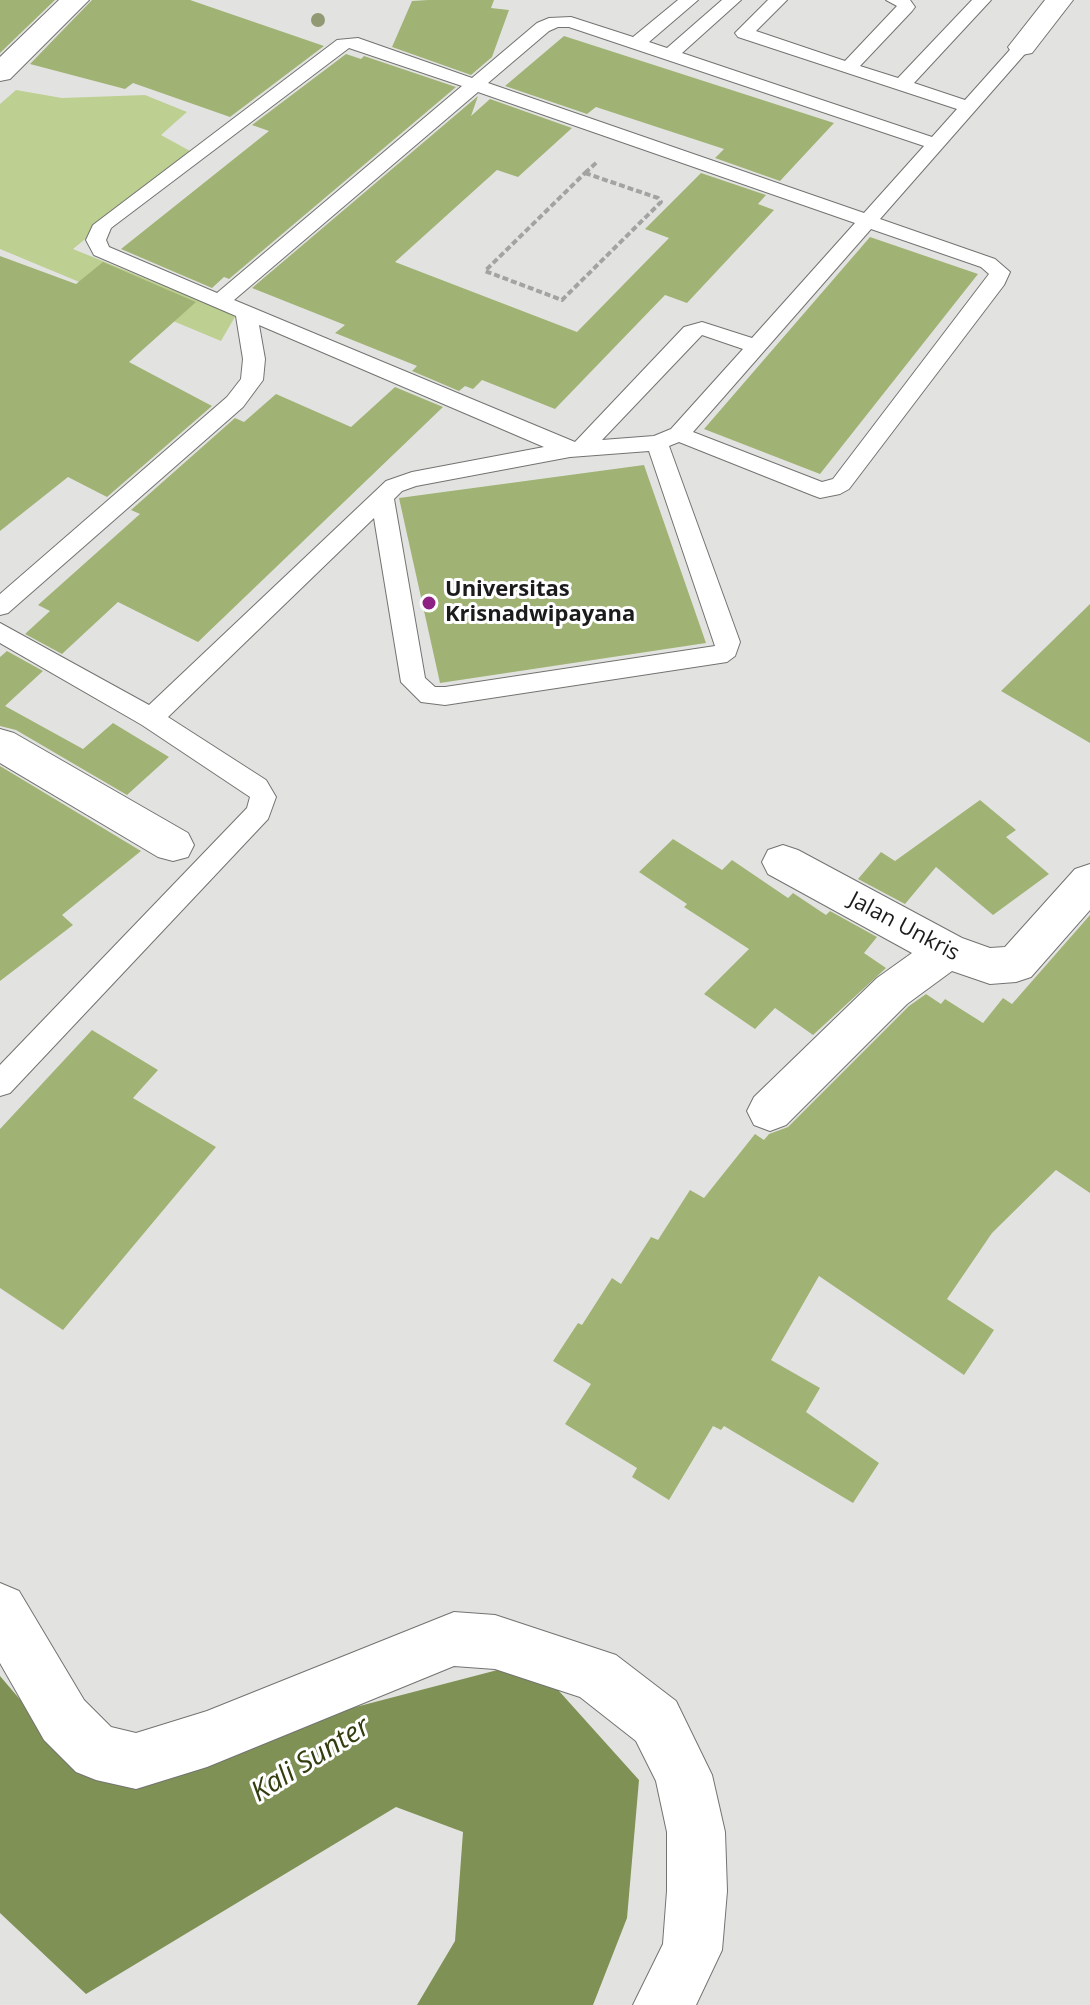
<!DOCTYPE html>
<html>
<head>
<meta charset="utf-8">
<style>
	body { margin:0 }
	canvas { display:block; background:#e2e3e0 }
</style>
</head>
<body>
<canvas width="1090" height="2005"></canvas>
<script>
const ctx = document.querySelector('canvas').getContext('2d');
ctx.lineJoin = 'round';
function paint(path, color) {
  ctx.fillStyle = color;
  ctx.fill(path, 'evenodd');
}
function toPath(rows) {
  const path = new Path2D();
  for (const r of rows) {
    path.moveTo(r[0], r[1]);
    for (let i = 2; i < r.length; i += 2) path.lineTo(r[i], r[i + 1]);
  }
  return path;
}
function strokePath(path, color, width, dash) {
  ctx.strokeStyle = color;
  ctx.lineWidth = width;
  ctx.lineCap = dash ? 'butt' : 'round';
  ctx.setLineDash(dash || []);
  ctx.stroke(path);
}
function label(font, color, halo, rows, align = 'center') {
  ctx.font = font + ' "Open Sans",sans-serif';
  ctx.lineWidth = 6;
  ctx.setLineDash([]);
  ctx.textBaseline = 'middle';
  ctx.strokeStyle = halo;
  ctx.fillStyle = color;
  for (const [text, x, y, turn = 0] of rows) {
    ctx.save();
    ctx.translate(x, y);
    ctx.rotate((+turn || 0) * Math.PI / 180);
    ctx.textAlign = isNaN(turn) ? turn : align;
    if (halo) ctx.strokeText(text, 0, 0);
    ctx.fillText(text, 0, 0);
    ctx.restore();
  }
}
paint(toPath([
	[16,90,62,98,145,95,187,112,161,135,192,152,73,249,236,315,221,341,0,249,0,104]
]), '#bdd092');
paint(toPath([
	[532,1661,639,1780,627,1918,593,2005,417,2005,455,1941,463,1832,396,1807,86,1994,0,1913,0,1676,35,1717,86,1764,348,1709]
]), '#7f9155');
paint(toPath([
	[0,0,55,0,0,53],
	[92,0,190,0,324,46,230,117,133,83,125,89,30,64],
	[428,0,494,0,491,8,509,10,492,57,471,75,392,47,412,1],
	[564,36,834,123,780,181,715,158,724,149,596,107,587,114,505,86],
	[346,54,361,59,364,56,456,87,229,279,224,277,212,288,121,249,269,131,252,125],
	[478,96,471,116,490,99,572,128,518,177,497,170,395,262,577,332,669,238,645,229,701,173,766,195,758,204,774,210,687,303,665,295,555,409,482,380,473,389,465,386,459,391,412,371,417,366,335,333,345,325,252,288],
	[870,237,978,274,820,474,704,429],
	[0,256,76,284,103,262,196,302,129,362,212,406,107,497,68,477,0,531],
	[395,387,443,407,198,642,118,602,62,654,25,634,50,611,38,605,140,514,131,510,235,418,244,422,276,394,351,427],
	[644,465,706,643,440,683,399,498],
	[1090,604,1090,743,1001,691],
	[7,651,43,671,5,706,83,749,113,723,169,757,127,795,16,730,0,726,0,657],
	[0,766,141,851,62,915,73,925,0,981],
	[980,800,1016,830,1006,837,1049,874,993,915,936,867,905,904,858,879,881,852,895,861],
	[673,839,722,870,732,860,788,898,793,893,826,915,830,911,877,937,864,953,886,968,813,1035,775,1008,755,1029,704,994,749,949,684,907,687,904,639,872],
	[1090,915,1090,1193,1056,1170,992,1233,947,1299,994,1330,964,1375,819,1276,771,1360,820,1388,806,1412,879,1463,853,1503,724,1426,721,1430,713,1426,669,1500,632,1477,637,1468,565,1424,591,1384,553,1361,578,1323,582,1325,612,1278,621,1284,651,1237,658,1240,690,1190,704,1198,755,1134,764,1140,769,1134,788,1127,909,1006,926,994,941,1004,945,999,983,1023,1003,998,1012,1004],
	[92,1030,158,1070,133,1098,216,1147,63,1330,0,1288,0,1129]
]), '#a0b375');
const lane = toPath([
	[678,0,698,0,649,42,667,48,722,0,741,0,682,53,932,137,957,109,738,37,735,33,768,0,787,0,756,31,845,61,897,6,886,0,910,0,915,7,912,11,860,66,898,78,972,0,991,0,914,83,965,100,1016,43,1022,42,1031,47,880,219,995,259,1010,272,1004,285,849,489,840,494,820,498,812,495,679,442,669,446,740,642,735,656,727,662,445,705,421,702,401,682,374,518,168,717,266,780,276,797,268,819,10,1093,0,1096,0,1065,247,808,250,797,142,725,0,643,0,623,149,705,386,481,412,472,544,447,259,325,265,359,263,380,243,407,8,613,0,615,0,594,227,397,241,379,243,359,236,316,94,255,86,240,93,225,337,40,358,38,472,78,537,23,549,18,571,17,633,37,678,0],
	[558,27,569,27,924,146,864,213,488,83,549,31,558,27],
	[349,48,462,86,217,293,109,247,106,240,111,228,349,48],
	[478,92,855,223,752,338,702,322,684,327,575,442,234,300,478,92],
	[871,229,981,267,989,274,833,479,822,482,693,432,871,229],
	[702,335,743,349,671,429,654,436,602,440,702,335],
	[649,451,715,646,445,687,435,687,425,678,394,499,402,491,416,486,570,457,649,451]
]);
const street = toPath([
	[59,0,89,0,10,79,0,81,0,57,59,0],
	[1045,0,1073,0,1032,53,1022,55,1012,53,1008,47,1045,0],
	[0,729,14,733,188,833,194,845,188,857,173,861,158,857,0,763,0,729],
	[783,845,798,850,962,938,990,948,1005,947,1075,869,1090,864,1090,910,1031,977,1016,982,990,984,952,971,907,1004,786,1125,770,1131,754,1125,747,1111,754,1097,877,978,912,953,768,874,762,862,768,850,783,845],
	[0,1583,19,1591,84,1700,111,1727,136,1733,207,1711,454,1612,495,1615,616,1655,676,1701,712,1775,725,1832,727,1891,722,1950,696,2005,633,2005,663,1944,667,1891,667,1832,656,1781,636,1741,580,1697,495,1669,454,1666,207,1767,136,1789,96,1780,76,1772,44,1740,0,1663,0,1583]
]);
strokePath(lane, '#737471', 2);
strokePath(street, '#737471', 2);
strokePath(toPath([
	[585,173,658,198,661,202,562,300,485,271,585,173],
	[585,173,597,162]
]), '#a3a4a2', 4, [6, 3]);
paint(lane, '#fff');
paint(street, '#fff');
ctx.fillStyle = '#909973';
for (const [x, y] of [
	[318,20]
]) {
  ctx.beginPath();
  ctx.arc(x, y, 7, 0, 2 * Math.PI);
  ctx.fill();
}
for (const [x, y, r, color] of [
	[429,603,8,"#8e2184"]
]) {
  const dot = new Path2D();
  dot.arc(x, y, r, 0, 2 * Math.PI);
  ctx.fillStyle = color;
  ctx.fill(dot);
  strokePath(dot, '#fff', 3);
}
label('bold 22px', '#1a1b1a', '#fff', [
	["Universitas",445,590],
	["Krisnadwipayana",445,615]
], 'left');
label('22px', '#1a1b1a', '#fff', [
	["Jalan Unkris",904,927,28]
]);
label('italic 28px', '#323e0f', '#fff', [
	["Kali Sunter",311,1760,-32]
]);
</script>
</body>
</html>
